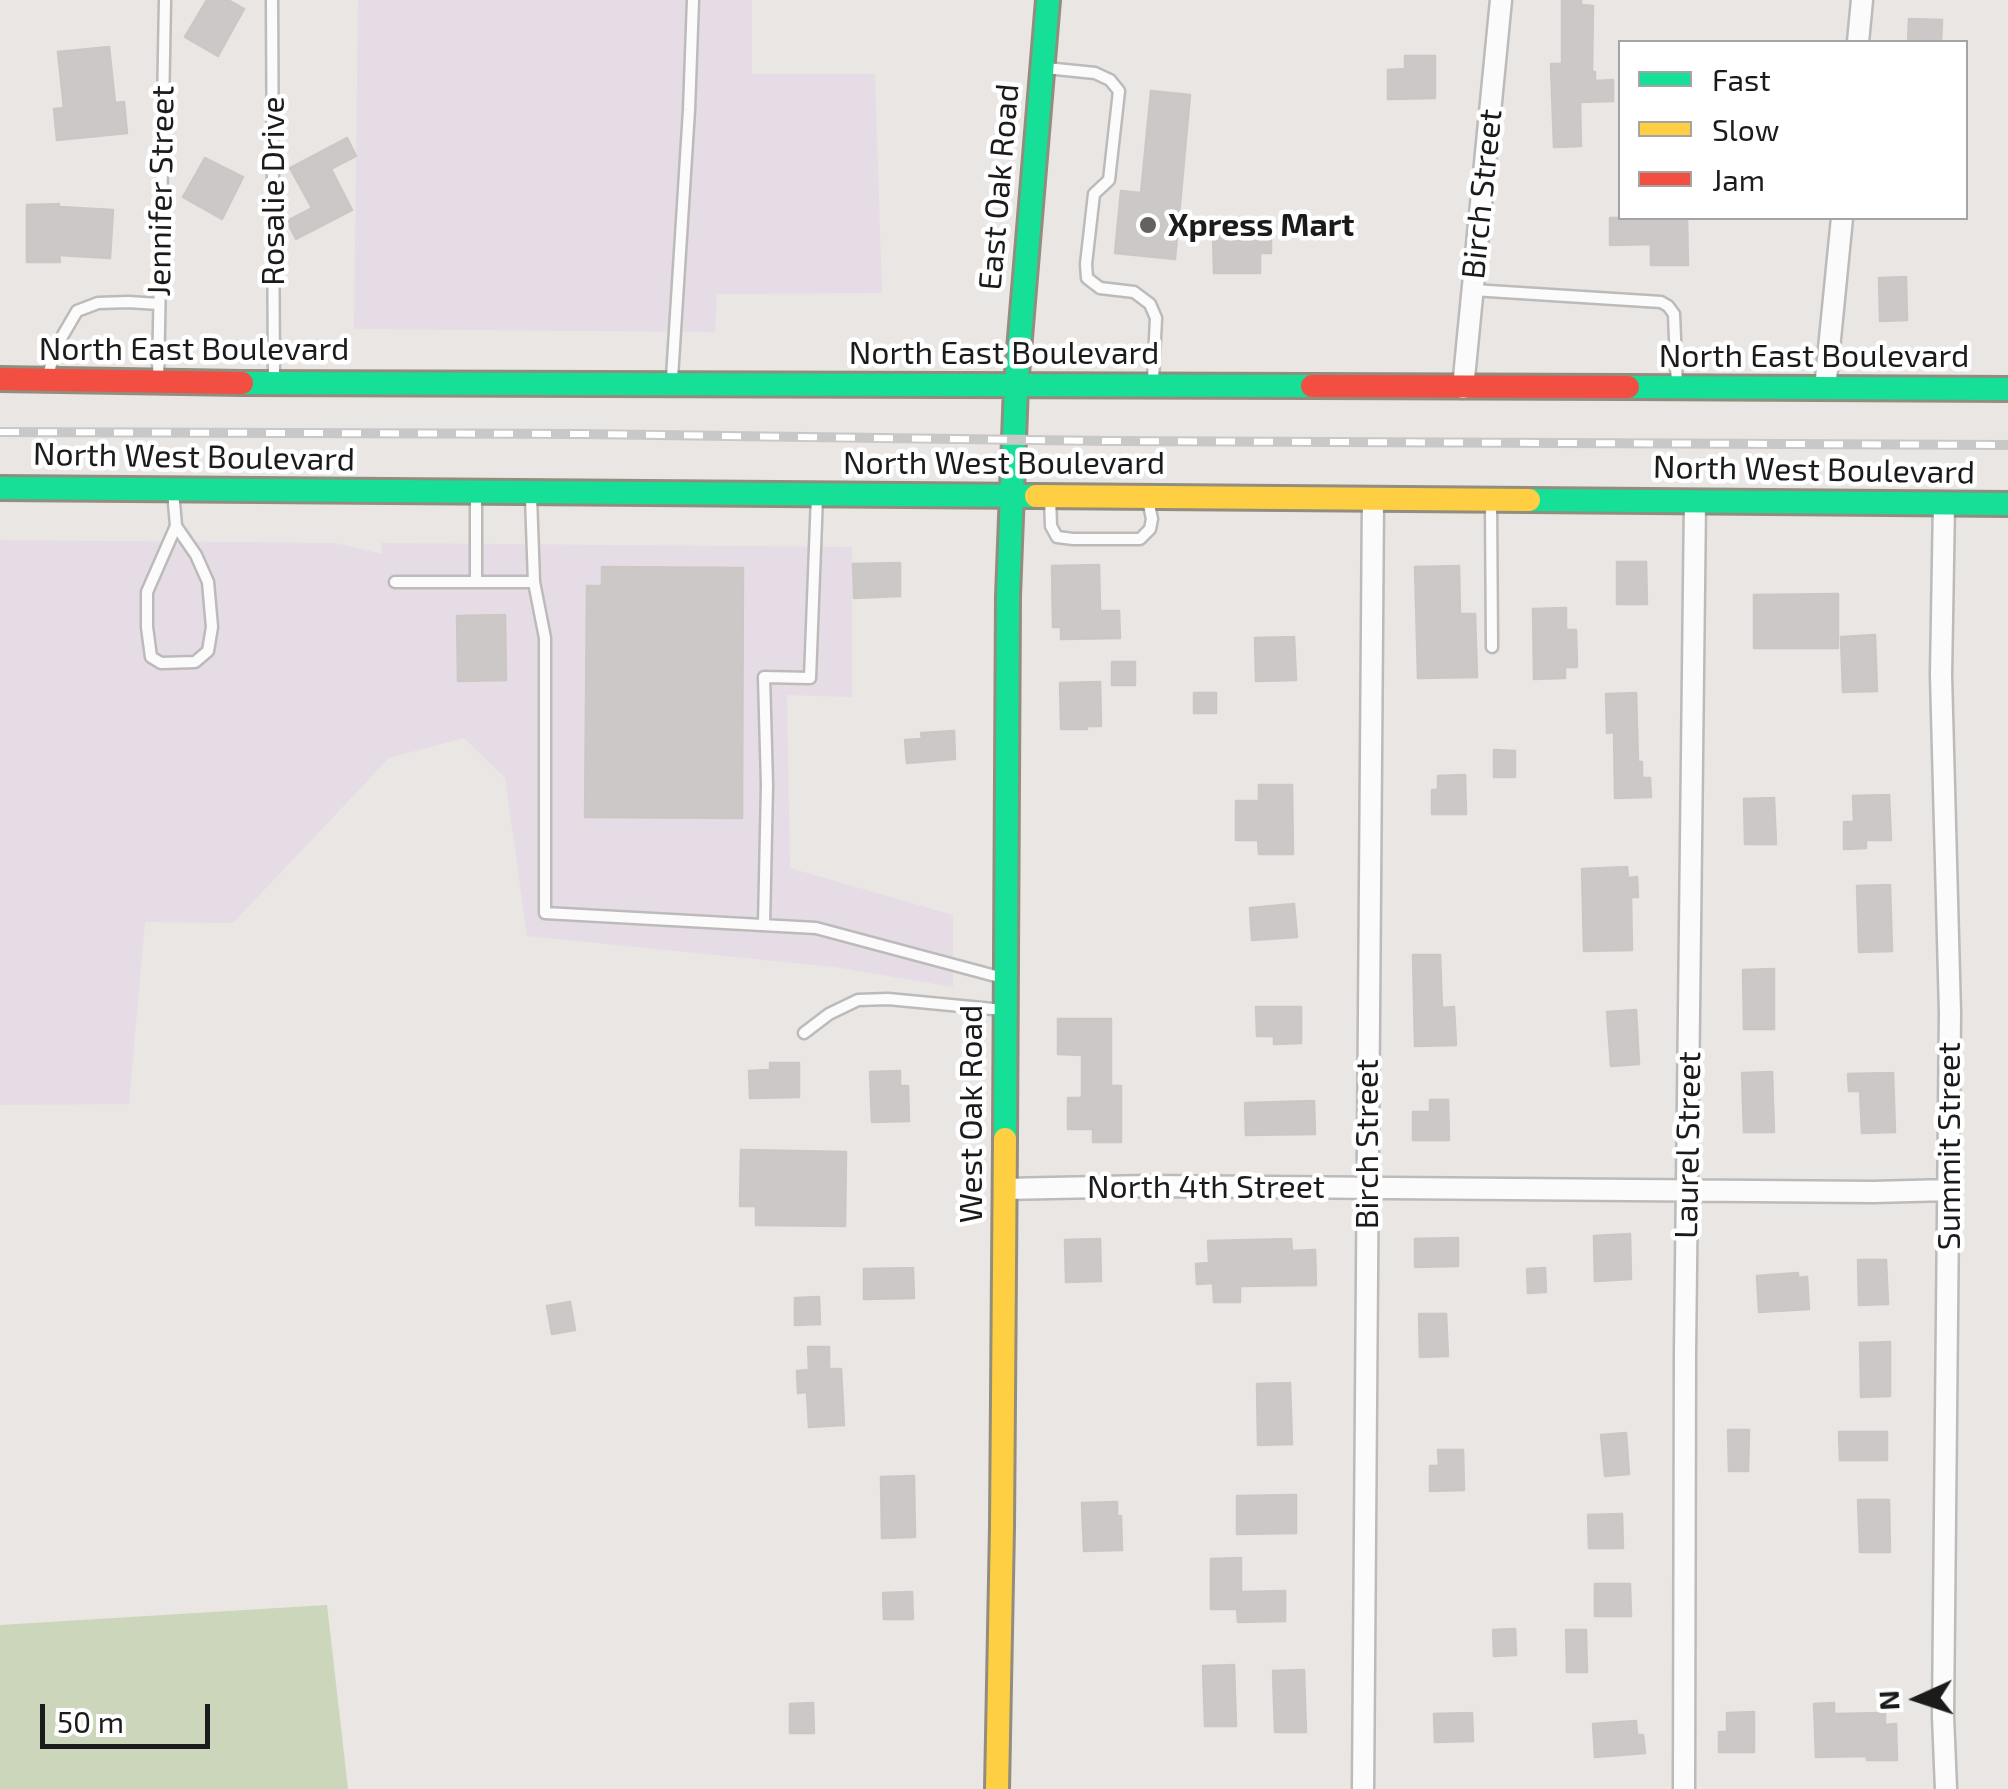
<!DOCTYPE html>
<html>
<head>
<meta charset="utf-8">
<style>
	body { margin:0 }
	#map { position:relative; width:2008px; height:1789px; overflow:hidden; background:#e9e6e4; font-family:"Exo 2",sans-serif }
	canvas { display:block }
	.legend { position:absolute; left:1618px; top:40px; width:350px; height:180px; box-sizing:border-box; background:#fff; border:2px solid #a4a4a4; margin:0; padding:12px 18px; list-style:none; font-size:30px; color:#1b1b1b }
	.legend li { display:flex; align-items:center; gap:20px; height:50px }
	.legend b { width:50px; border:2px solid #a4a4a4 }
	.north { position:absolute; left:1868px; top:1649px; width:100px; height:100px; -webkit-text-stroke:8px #fff; paint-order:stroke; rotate:267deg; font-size:28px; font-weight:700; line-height:40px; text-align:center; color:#1b1b1b }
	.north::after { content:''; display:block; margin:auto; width:35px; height:45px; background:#1b1b1b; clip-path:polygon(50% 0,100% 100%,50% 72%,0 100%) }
	.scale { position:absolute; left:40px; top:1704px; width:170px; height:45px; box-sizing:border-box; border:5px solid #1b1b1b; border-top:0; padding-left:12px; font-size:30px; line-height:35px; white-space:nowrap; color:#1b1b1b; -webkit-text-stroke:8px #fff; paint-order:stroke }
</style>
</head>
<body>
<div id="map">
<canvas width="2008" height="1789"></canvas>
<ul class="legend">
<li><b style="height:12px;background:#16e098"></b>Fast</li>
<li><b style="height:12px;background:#ffcf43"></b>Slow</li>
<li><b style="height:12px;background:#f24e42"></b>Jam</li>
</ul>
<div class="north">N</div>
<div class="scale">50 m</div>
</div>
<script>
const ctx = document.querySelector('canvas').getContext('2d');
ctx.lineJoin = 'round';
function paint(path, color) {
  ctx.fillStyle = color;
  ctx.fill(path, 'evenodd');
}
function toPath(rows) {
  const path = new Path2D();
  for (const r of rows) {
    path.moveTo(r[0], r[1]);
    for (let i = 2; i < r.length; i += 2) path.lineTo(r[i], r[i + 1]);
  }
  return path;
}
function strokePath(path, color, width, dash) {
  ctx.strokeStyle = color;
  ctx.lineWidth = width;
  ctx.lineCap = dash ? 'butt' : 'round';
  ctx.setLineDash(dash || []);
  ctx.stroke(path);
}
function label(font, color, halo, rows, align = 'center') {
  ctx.font = font + ' "Exo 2",sans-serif';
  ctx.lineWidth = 9;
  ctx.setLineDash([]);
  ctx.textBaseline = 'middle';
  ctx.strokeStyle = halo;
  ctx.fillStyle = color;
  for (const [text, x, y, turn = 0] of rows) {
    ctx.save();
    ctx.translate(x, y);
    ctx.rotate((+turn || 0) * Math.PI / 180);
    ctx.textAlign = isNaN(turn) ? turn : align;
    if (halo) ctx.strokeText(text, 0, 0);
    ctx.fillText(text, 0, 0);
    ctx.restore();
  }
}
paint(toPath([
	[358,0,752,0,752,74,875,74,882,293,717,294,715,332,354,329],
	[0,540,335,543,382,554,381,543,852,547,852,697,787,695,790,868,953,915,953,987,834,967,527,936,505,778,464,738,389,758,233,923,145,922,129,1104,0,1105]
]), '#e6dce5');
paint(toPath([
	[327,1605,348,1789,0,1789,0,1625]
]), '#ccd6ba');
const building = toPath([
	[207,0,228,0,244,9,218,56,185,37,207,0],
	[1562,0,1581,0,1581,5,1593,6,1592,72,1595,72,1595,81,1613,80,1613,101,1580,102,1581,146,1554,147,1551,64,1562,64,1562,0],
	[1909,19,1942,20,1941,42,1908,42,1909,19],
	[109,47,115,103,124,102,127,133,57,140,54,109,64,108,58,52,109,47],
	[1405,56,1435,56,1435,98,1388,99,1388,70,1405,69,1405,56],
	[1151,91,1190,95,1175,259,1115,253,1121,191,1141,193,1151,91],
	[347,138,356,156,331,169,352,210,296,239,287,221,312,208,290,168,347,138],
	[205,158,243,177,222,219,183,197,205,158],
	[59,204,59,207,113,210,110,258,59,255,60,262,27,262,27,205,59,204],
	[1610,218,1687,218,1688,265,1651,265,1651,244,1610,245,1610,218],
	[1213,235,1271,235,1271,253,1260,253,1260,273,1214,273,1213,235],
	[1906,277,1907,320,1880,321,1879,278,1906,277],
	[1617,562,1646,562,1647,604,1617,604,1617,562],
	[900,563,900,596,854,598,853,564,900,563],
	[1099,565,1100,611,1119,611,1120,638,1061,639,1061,627,1053,627,1052,566,1099,565],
	[1459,566,1460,614,1475,614,1477,677,1418,678,1415,567,1459,566],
	[602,567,743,568,742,818,585,817,587,586,602,586,602,567],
	[1838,594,1838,648,1754,648,1754,595,1838,594],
	[1566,608,1566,630,1576,630,1577,667,1565,667,1565,678,1534,679,1533,609,1566,608],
	[505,615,506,680,458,681,457,616,505,615],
	[1875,635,1877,691,1843,692,1841,637,1875,635],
	[1294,637,1296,680,1256,681,1255,638,1294,637],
	[1112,662,1135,662,1135,685,1112,685,1112,662],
	[1100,682,1101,726,1087,726,1087,729,1061,729,1060,683,1100,682],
	[1194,693,1216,693,1216,713,1194,713,1194,693],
	[1636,693,1638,762,1642,762,1642,778,1650,778,1651,797,1615,798,1614,732,1607,733,1606,694,1636,693],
	[954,731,955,759,907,763,905,740,922,739,921,733,954,731],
	[1494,750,1515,751,1515,777,1494,777,1494,750],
	[1465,775,1466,814,1432,814,1432,790,1438,790,1438,776,1465,775],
	[1259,785,1292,785,1293,854,1259,854,1258,840,1236,840,1236,801,1259,801,1259,785],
	[1889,795,1891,840,1866,840,1866,848,1844,849,1844,822,1854,822,1853,796,1889,795],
	[1774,798,1776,844,1745,844,1744,799,1774,798],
	[1627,867,1628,878,1637,877,1638,897,1631,897,1632,950,1584,951,1582,869,1627,867],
	[1890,885,1892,951,1859,952,1857,886,1890,885],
	[1294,904,1297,937,1252,940,1250,908,1294,904],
	[1413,955,1440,955,1442,1008,1454,1007,1456,1045,1415,1046,1413,955],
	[1774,969,1774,1029,1744,1029,1743,970,1774,969],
	[1256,1007,1301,1007,1301,1043,1274,1044,1274,1036,1257,1036,1256,1007],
	[1636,1010,1639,1064,1611,1066,1607,1012,1636,1010],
	[1058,1019,1111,1019,1111,1086,1121,1086,1121,1142,1093,1142,1093,1129,1068,1129,1068,1098,1082,1098,1082,1055,1058,1054,1058,1019],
	[770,1063,799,1063,799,1097,750,1098,749,1071,770,1070,770,1063],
	[900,1071,900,1086,908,1086,909,1121,872,1122,870,1072,900,1071],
	[1772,1072,1774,1132,1744,1132,1742,1073,1772,1072],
	[1893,1073,1895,1132,1862,1133,1860,1091,1849,1091,1848,1074,1893,1073],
	[1430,1100,1448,1100,1449,1140,1413,1140,1413,1112,1430,1112,1430,1100],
	[1314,1101,1315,1134,1246,1135,1245,1103,1314,1101],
	[741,1150,846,1152,845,1226,756,1225,756,1206,740,1206,741,1150],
	[1630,1234,1631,1279,1595,1281,1594,1236,1630,1234],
	[1458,1238,1458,1266,1415,1267,1415,1239,1458,1238],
	[1100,1239,1101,1281,1066,1282,1065,1240,1100,1239],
	[1291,1239,1292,1251,1315,1250,1316,1285,1240,1286,1240,1302,1214,1302,1213,1283,1197,1284,1196,1264,1209,1263,1208,1241,1291,1239],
	[1858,1260,1886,1260,1888,1304,1859,1305,1858,1260],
	[913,1268,914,1298,864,1299,864,1269,913,1268],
	[1545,1268,1546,1292,1528,1293,1527,1269,1545,1268],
	[1798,1273,1798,1278,1807,1277,1809,1309,1759,1312,1757,1276,1798,1273],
	[819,1297,820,1324,795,1325,795,1298,819,1297],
	[570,1302,575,1330,552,1334,547,1306,570,1302],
	[1419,1314,1446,1314,1448,1356,1420,1357,1419,1314],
	[1890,1342,1890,1396,1861,1397,1860,1343,1890,1342],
	[808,1347,829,1347,829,1369,841,1369,844,1425,809,1427,807,1392,798,1393,797,1371,809,1370,808,1347],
	[1290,1383,1292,1444,1258,1445,1257,1384,1290,1383],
	[1728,1430,1749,1430,1748,1471,1729,1471,1728,1430],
	[1839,1432,1887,1432,1887,1460,1840,1460,1839,1432],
	[1626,1433,1629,1474,1605,1476,1601,1435,1626,1433],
	[1438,1450,1463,1450,1464,1490,1430,1491,1430,1466,1439,1466,1438,1450],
	[914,1476,915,1537,882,1538,881,1477,914,1476],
	[1296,1495,1296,1533,1237,1534,1237,1496,1296,1495],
	[1858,1500,1889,1500,1890,1552,1860,1552,1858,1500],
	[1117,1502,1117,1516,1121,1516,1122,1550,1084,1551,1082,1503,1117,1502],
	[1622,1514,1623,1548,1589,1548,1588,1515,1622,1514],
	[1241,1558,1241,1592,1285,1591,1285,1621,1238,1622,1237,1609,1211,1609,1211,1559,1241,1558],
	[1595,1584,1630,1584,1631,1616,1595,1616,1595,1584],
	[912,1592,913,1619,884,1619,883,1593,912,1592],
	[1515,1629,1516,1655,1494,1656,1493,1630,1515,1629],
	[1566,1630,1586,1630,1587,1672,1567,1672,1566,1630],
	[1234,1665,1236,1726,1205,1726,1203,1666,1234,1665],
	[1304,1670,1306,1732,1275,1732,1273,1671,1304,1670],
	[813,1703,814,1733,790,1733,790,1704,813,1703],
	[1834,1703,1834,1714,1885,1713,1885,1725,1896,1724,1897,1760,1867,1760,1867,1756,1816,1757,1814,1704,1834,1703],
	[1754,1712,1754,1752,1719,1752,1719,1732,1727,1732,1727,1713,1754,1712],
	[1472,1713,1473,1741,1435,1742,1434,1714,1472,1713],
	[1636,1721,1637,1735,1643,1735,1645,1753,1595,1757,1593,1724,1636,1721]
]);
paint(building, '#ccc8c7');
strokePath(building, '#ccc7c5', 2.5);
const lane = toPath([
	[272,0,274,382],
	[1046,68,1095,73,1110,80,1119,91,1109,180,1094,194,1086,264,1087,278,1100,288,1134,292,1150,304,1156,318,1153,380],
	[1473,290,1661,302,1668,306,1674,314,1677,387],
	[672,378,689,110,693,0],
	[47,379,56,347,77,311,98,303,128,302,159,304],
	[158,382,165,0],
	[173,491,176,526,147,592,147,627,151,657,161,663,195,662,208,651,212,627,208,582,196,555,176,526],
	[476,493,476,582],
	[531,497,534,582,545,638,545,913,816,928,1003,978],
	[1050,497,1051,526,1057,537,1073,539,1140,539,1150,529,1152,519,1148,500],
	[1491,503,1492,647],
	[395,582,534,582],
	[764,925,767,785,764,677,810,678,817,496],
	[804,1033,829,1014,858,1000,888,999,1003,1010]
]);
const street = toPath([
	[1858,42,1862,0],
	[1463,388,1501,0],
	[1825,389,1842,218],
	[1944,503,1941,675,1950,1013,1943,1716,1946,1789],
	[1004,1189,1147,1186,1873,1192,1948,1190],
	[1363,1789,1373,498],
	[1684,1789,1685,1352,1695,501]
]);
const fast = toPath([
	[242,383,1312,386],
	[1628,387,2008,389],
	[0,488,1036,496],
	[1529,500,2008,504],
	[1005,1139,1008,596,1016,386,1048,0]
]);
const slow = toPath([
	[1036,496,1529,500],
	[997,1789,1002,1527,1005,1139]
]);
const jam = toPath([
	[0,379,242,383],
	[1312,386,1628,387]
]);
strokePath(lane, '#bcbbba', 15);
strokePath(street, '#bcbbba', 25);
strokePath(fast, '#928d7e', 28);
strokePath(slow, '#928d7e', 28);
strokePath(jam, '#928d7e', 28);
strokePath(lane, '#fcfbfb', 10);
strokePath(street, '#fcfbfb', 20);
strokePath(fast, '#16e098', 22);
strokePath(slow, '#ffcf43', 22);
strokePath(jam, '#f24e42', 22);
const rail = toPath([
	[0,432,580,434,1110,441,2008,445]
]);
strokePath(rail, '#c9c8c8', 10);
strokePath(rail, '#fff', 6, [19]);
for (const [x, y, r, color] of [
	[1148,225,10,"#636261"]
]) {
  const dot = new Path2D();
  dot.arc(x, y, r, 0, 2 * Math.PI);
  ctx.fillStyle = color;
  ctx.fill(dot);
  strokePath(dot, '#fff', 4);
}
label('32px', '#1b1b1b', '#fff', [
	["East Oak Road",999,187,-85],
	["Jennifer Street",161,191,-89],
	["Rosalie Drive",273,191,-90],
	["Birch Street",1482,194,-84],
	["North East Boulevard",194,349],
	["North East Boulevard",1004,353],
	["North East Boulevard",1814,356],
	["North West Boulevard",194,457,1],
	["North West Boulevard",1004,463],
	["North West Boulevard",1814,470,1],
	["West Oak Road",971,1114,-90],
	["Birch Street",1367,1144,-90],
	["Laurel Street",1688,1145,-89],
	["Summit Street",1949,1146,-90],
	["North 4th Street",1206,1187]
]);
label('bold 32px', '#1b1b1b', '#fff', [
	["Xpress Mart",1168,225]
], 'left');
</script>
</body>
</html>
